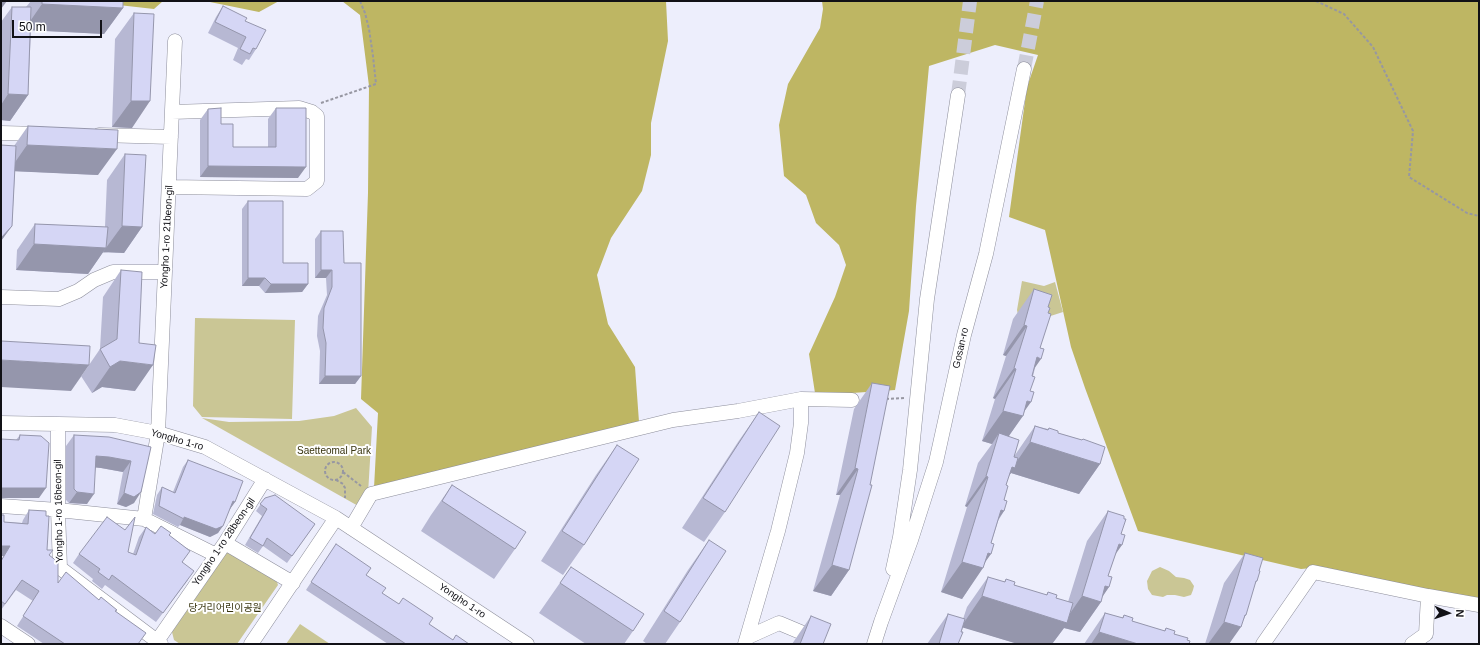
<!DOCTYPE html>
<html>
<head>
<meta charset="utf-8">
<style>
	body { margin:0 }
	#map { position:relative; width:1480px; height:645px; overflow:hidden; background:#edeefc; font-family:Helvetica,sans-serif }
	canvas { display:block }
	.frame { position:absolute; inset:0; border:2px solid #111116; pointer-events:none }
	.north { position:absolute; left:1428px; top:593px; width:40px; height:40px; -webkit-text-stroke:3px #fff; paint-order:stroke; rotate:92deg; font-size:11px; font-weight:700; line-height:16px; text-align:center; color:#111116 }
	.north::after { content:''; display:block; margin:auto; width:14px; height:18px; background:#111116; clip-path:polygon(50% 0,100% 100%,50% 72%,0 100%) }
	.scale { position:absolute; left:12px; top:20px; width:90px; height:18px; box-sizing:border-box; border:2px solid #111116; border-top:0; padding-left:5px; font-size:12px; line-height:14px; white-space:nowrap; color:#111116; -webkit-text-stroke:3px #fff; paint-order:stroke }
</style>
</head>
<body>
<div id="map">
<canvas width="1480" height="645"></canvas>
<div class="frame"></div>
<div class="north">N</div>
<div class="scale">50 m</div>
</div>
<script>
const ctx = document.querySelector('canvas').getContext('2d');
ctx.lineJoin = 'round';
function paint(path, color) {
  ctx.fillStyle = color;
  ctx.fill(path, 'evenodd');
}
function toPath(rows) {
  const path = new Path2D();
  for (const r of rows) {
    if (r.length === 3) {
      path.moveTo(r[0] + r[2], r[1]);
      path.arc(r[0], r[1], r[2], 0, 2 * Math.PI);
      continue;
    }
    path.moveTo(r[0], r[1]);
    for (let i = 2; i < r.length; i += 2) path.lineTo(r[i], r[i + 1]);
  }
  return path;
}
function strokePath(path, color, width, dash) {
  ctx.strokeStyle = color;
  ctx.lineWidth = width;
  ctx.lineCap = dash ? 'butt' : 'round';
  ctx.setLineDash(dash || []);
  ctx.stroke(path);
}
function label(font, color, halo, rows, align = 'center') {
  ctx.font = font + ' Helvetica,"Noto Sans KR",sans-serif';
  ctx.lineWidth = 4;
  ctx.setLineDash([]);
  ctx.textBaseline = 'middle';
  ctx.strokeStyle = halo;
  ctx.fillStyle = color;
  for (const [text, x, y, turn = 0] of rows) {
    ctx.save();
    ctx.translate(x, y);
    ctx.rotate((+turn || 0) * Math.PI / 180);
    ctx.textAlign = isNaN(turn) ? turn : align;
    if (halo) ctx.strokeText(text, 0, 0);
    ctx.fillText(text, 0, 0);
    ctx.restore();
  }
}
paint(toPath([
	[1022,281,1044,286,1055,282,1063,312,1035,321,1018,315,1017,310],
	[195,318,295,320,292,419,202,417,193,406],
	[356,408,372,427,368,494,360,507,202,418,229,422,299,421,334,416],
	[227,552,276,579,278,585,237,644,180,644,174,640,172,632],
	[1160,567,1169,571,1176,577,1184,578,1190,580,1194,586,1193,590,1191,595,1184,597,1175,595,1167,595,1163,597,1152,595,1148,589,1147,581,1152,571],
	[300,624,330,644,286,644]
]), '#cac695');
paint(toPath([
	[83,1,163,1,154,9],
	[205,1,279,1,259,12],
	[342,1,666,1,668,41,651,123,651,155,642,191,611,238,597,275,608,324,635,367,639,422,374,488,378,413,361,399,368,193,369,86,360,15],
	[822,1,1479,1,1479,599,1429,590,1323,567,1301,569,1138,531,1085,388,1071,347,1045,230,1009,217,1027,87,1038,55,995,45,929,66,916,206,909,311,895,390,852,393,815,393,809,354,835,297,846,265,839,245,816,223,806,195,784,176,779,125,788,84,820,28,823,9]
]), '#beb663');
strokePath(toPath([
	[1024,69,1037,1],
	[958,95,970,1]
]), '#cccdda', 14, [14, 7]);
const minor = toPath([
	[1,133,41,134],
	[99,135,171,137],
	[169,187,307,189,317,181,317,116,312,112,299,108,172,112],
	[1,297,59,299,78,291,94,280,113,272,165,272],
	[1,423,115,425,158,433,205,447,336,518,527,644],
	[58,424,58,510,60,568,161,644],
	[1,506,58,510,144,519,216,555],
	[144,519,158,433,175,41],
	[351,528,371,494,673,420,738,411,801,399,852,400],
	[225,543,293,583],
	[893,569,900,537,910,470,927,299,958,95],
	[1,626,28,644],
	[748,637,779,623,817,639],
	[155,644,225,543,265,479],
	[251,644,336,518],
	[745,644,778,531,797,453,801,423,801,399],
	[874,644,881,622,911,540,936,462,964,335,986,254,1024,69],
	[1263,644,1313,572,1428,596,1479,605],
	[1412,644,1426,634,1428,596]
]);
strokePath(minor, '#8d8e9b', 15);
strokePath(toPath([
	[1316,1,1344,14,1373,47,1413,131,1409,177,1467,213,1479,216],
	[321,103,376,84,373,56,369,29,365,13,360,1],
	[886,399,904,398],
	[334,471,9],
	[343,472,361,486],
	[336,480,343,484,345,488,345,498]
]), '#9797a2', 2, [3, 2]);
strokePath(minor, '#fff', 14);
paint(toPath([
	[31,1,123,1,123,8,104,34,31,30,28,95,10,121,1,120,1,22,12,7,26,7],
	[223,6,245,21,256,49,249,60,246,59,242,65,233,60,238,48,208,33,216,17],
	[134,13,132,128,112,127,115,39],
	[276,108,298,178,200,177,200,120,208,109,221,124,233,147,268,147,268,119],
	[28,126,98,175,15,171,12,226,1,241,1,145,14,146],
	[125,154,142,227,124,253,103,252,88,274,16,270,17,250,35,224,105,227,107,180],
	[248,201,283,263,308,284,302,292,265,293,259,286,242,286,242,209],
	[321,231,344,263,361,376,355,384,319,384,320,351,317,336,318,316,327,295,326,278,315,278,315,239],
	[121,270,135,391,102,387,92,393,81,376,71,391,89,365,100,349,103,297],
	[1034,289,1048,307,1048,313,1040,348,1035,368,1024,413,1009,436,1015,455,1035,426,1048,429,1049,428,1058,433,1082,440,1083,439,1100,464,1079,494,1011,473,1009,475,1006,485,1004,500,1004,511,998,521,985,563,962,599,941,592,967,507,965,506,978,463,992,444,982,441,995,399,993,398,1006,356,1003,355,1013,319],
	[872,383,849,570,831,596,813,591,840,495,836,495,854,409],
	[759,412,725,512,704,542,682,528,738,442],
	[20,435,39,498,16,440],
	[74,435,151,447,134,503,126,507,117,504,123,472,101,468,96,467,87,504,69,503,66,500,66,446],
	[617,445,584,545,563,575,541,561,596,475],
	[188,460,235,502,230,509,218,533,210,537,180,525,178,527,153,514,157,495,162,487,173,492,183,467],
	[452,485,515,549,494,579,421,531,431,515],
	[265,498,315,524,287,563,263,546,258,553,245,545,262,516,256,511],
	[29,510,47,550,58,583,99,600,116,611,138,644,44,644,17,626,33,601,16,590,1,610,1,560,4,556,1,556,1,515,4,522,22,523,23,520],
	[1108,511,1116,553,1108,576,1109,587,1102,596,1101,602,1080,632,1064,628,1052,644,1018,644,963,627,958,644,927,644,948,614,963,619,967,607,988,577,1004,582,1006,579,1014,585,1046,595,1048,592,1056,598,1068,602,1087,541],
	[146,527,155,534,169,535,183,562,188,580,156,622,105,585,102,589,92,581,93,579,73,563,79,554,128,552,133,554,139,537],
	[709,540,680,622,665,644,647,644,643,641,688,570],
	[336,544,366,575,382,593,453,640,469,644,388,644,306,590],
	[1245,553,1259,571,1257,581,1255,584,1244,619,1229,644,1205,644,1224,583],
	[571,567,633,631,624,644,586,644,539,613],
	[1105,613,1122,618,1124,615,1132,621,1164,631,1166,628,1174,634,1187,640,1189,644,1084,644],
	[811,616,823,644,792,644]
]), '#b7b8d3');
paint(toPath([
	[1,1,7,1,1,9],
	[42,4,123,8,104,34,24,30],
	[8,94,28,95,10,121,1,120,1,105],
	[131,101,150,101,132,128,112,127],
	[27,145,117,149,98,175,9,171],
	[208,166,306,167,298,178,200,177],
	[12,226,1,241,1,238],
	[122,226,142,227,124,253,103,252],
	[34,244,106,248,88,274,16,270],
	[321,270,332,270,326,278,315,278],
	[248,278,265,278,259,286,242,286],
	[271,284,308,284,302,292,265,293],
	[1024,325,1027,326,1006,356,1003,355],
	[1037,357,1041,359,1020,389],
	[1,360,89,365,71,391,1,387],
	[120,361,153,365,135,391,102,387,92,393,110,367],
	[1014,368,1016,369,995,399,993,398],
	[325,376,361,376,355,384,319,384],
	[1027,401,1031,402,1021,416,1023,416,1001,447,999,433,992,444,982,441,1003,411],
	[1030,442,1100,464,1079,494,1011,473,994,498,1012,467,1013,467],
	[96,456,109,457,131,461,123,472,101,468,89,467],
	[855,468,858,469,840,495,836,495],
	[986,476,988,477,967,507,965,506],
	[1,488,46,488,39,498,1,498],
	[77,492,94,494,87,504,69,503],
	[141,492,134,503,126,507,117,504,124,493],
	[233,501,235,502,230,509,228,508],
	[1001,510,1004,511,983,541],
	[184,517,223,526,218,533,210,537,180,525],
	[1119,544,1122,545,1101,575],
	[1,546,10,546,4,556,1,556],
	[988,553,991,554,981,568,983,568,962,599,941,592,962,562],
	[832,565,849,570,831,596,813,591],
	[1105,586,1109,587,1099,602,1101,602,1080,632,1064,628,1052,644,1018,644,961,627,982,596,1064,622,1082,596],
	[1245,615,1246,615,1238,626,1241,627,1229,644,1208,644,1224,622],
	[1099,632,1138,644,1091,644]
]), '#9596ac');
const building = toPath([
	[42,1,123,1,123,8,42,4,42,1],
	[223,6,247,18,245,21,266,30,256,49,253,48,250,54,240,49,246,37,215,22,223,6],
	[12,7,31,7,28,95,8,94,12,7],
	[134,13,154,14,150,101,131,101,134,13],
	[221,108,221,124,233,124,233,147,276,147,276,108,306,108,306,167,208,166,208,109,221,108],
	[28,126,118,130,117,149,27,145,28,126],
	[1,145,16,146,12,226,1,238,1,145],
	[125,154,146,155,142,227,122,226,125,154],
	[248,201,283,201,283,263,308,263,308,284,271,284,265,278,248,278,248,201],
	[35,224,108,227,106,248,34,244,35,224],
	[321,231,343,231,344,263,361,263,361,376,325,376,326,343,323,328,324,308,332,287,332,270,321,270,321,231],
	[121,270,142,272,139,343,156,345,153,365,120,361,110,367,100,349,117,339,121,270],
	[1034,289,1052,295,1048,307,1050,308,1048,313,1051,314,1040,348,1044,349,1041,359,1037,357,1032,376,1035,377,1030,391,1034,392,1031,402,1027,401,1023,416,1003,411,1016,369,1014,368,1027,326,1024,325,1034,289],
	[1,341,90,346,89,365,1,360,1,341],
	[872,383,890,386,870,485,872,485,849,570,832,565,858,469,855,468,872,383],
	[759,412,780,426,725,512,703,498,759,412],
	[1035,426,1048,430,1049,428,1058,431,1058,433,1082,440,1083,439,1105,447,1100,464,1030,442,1035,426],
	[999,433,1019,440,1014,457,1018,458,1015,468,1012,467,1006,485,1008,486,1004,500,1007,501,1004,511,1001,510,991,543,994,544,991,554,988,553,983,568,962,562,988,477,986,476,999,433],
	[20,435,41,436,49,443,46,488,1,488,1,439,19,440,20,435],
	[74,435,109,437,151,447,141,492,134,497,124,493,131,461,109,457,96,456,94,494,77,492,74,489,74,435],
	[617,445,639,459,584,545,562,531,617,445],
	[188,460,243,481,235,502,233,501,223,526,216,529,184,517,184,519,159,506,162,487,175,493,188,460],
	[452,485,526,532,515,549,442,501,452,485],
	[275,495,315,524,292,556,267,538,263,546,250,538,267,509,260,504,265,498,275,495],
	[29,510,46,511,46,516,49,516,47,550,53,550,49,555,58,562,58,583,66,572,99,600,101,597,117,610,115,611,146,633,138,644,65,644,23,616,39,591,22,580,5,604,1,601,1,561,10,546,1,546,1,515,4,515,4,522,28,524,29,510],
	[1108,511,1124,516,1124,519,1126,519,1121,534,1125,535,1122,545,1119,544,1108,576,1112,577,1109,587,1105,586,1101,602,1082,596,1108,511],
	[107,517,125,530,135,517,128,552,136,555,146,527,155,534,161,526,171,533,169,535,190,551,182,562,194,571,163,613,112,575,109,580,98,572,100,569,79,554,107,517],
	[709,540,726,551,680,622,664,611,709,540],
	[336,544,371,568,366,575,386,588,382,593,399,604,403,598,433,618,429,624,453,640,456,635,469,644,406,644,311,582,336,544],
	[1245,553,1263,558,1259,571,1260,571,1257,581,1256,581,1246,615,1245,615,1241,627,1224,622,1245,553],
	[571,567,644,614,633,631,560,583,571,567],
	[988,577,1005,582,1006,579,1015,582,1014,585,1047,595,1048,592,1057,595,1056,598,1073,603,1067,623,982,596,988,577],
	[1105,613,1123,618,1124,615,1133,618,1132,621,1165,631,1166,628,1175,631,1174,634,1188,638,1187,640,1190,641,1189,644,1138,644,1099,632,1105,613],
	[948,614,965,619,961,632,963,632,958,644,939,644,948,614],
	[811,616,831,624,823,644,800,644,811,616]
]);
paint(building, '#d5d6f5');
strokePath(building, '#9596ac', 1);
label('10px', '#111116', '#fff', [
	["Yongho 1-ro 21beon-gil",167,237,-87],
	["Gosan-ro",961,348,-77],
	["Yongho 1-ro",177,440,16],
	["Yongho 1-ro 16beon-gil",59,511,-91],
	["Yongho 1-ro 28beon-gil",224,542,-56],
	["Yongho 1-ro",462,601,34]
]);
label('10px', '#37330e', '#fff', [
	["Saetteomal Park",334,451],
	["당거리어린이공원",225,608]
]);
</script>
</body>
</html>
